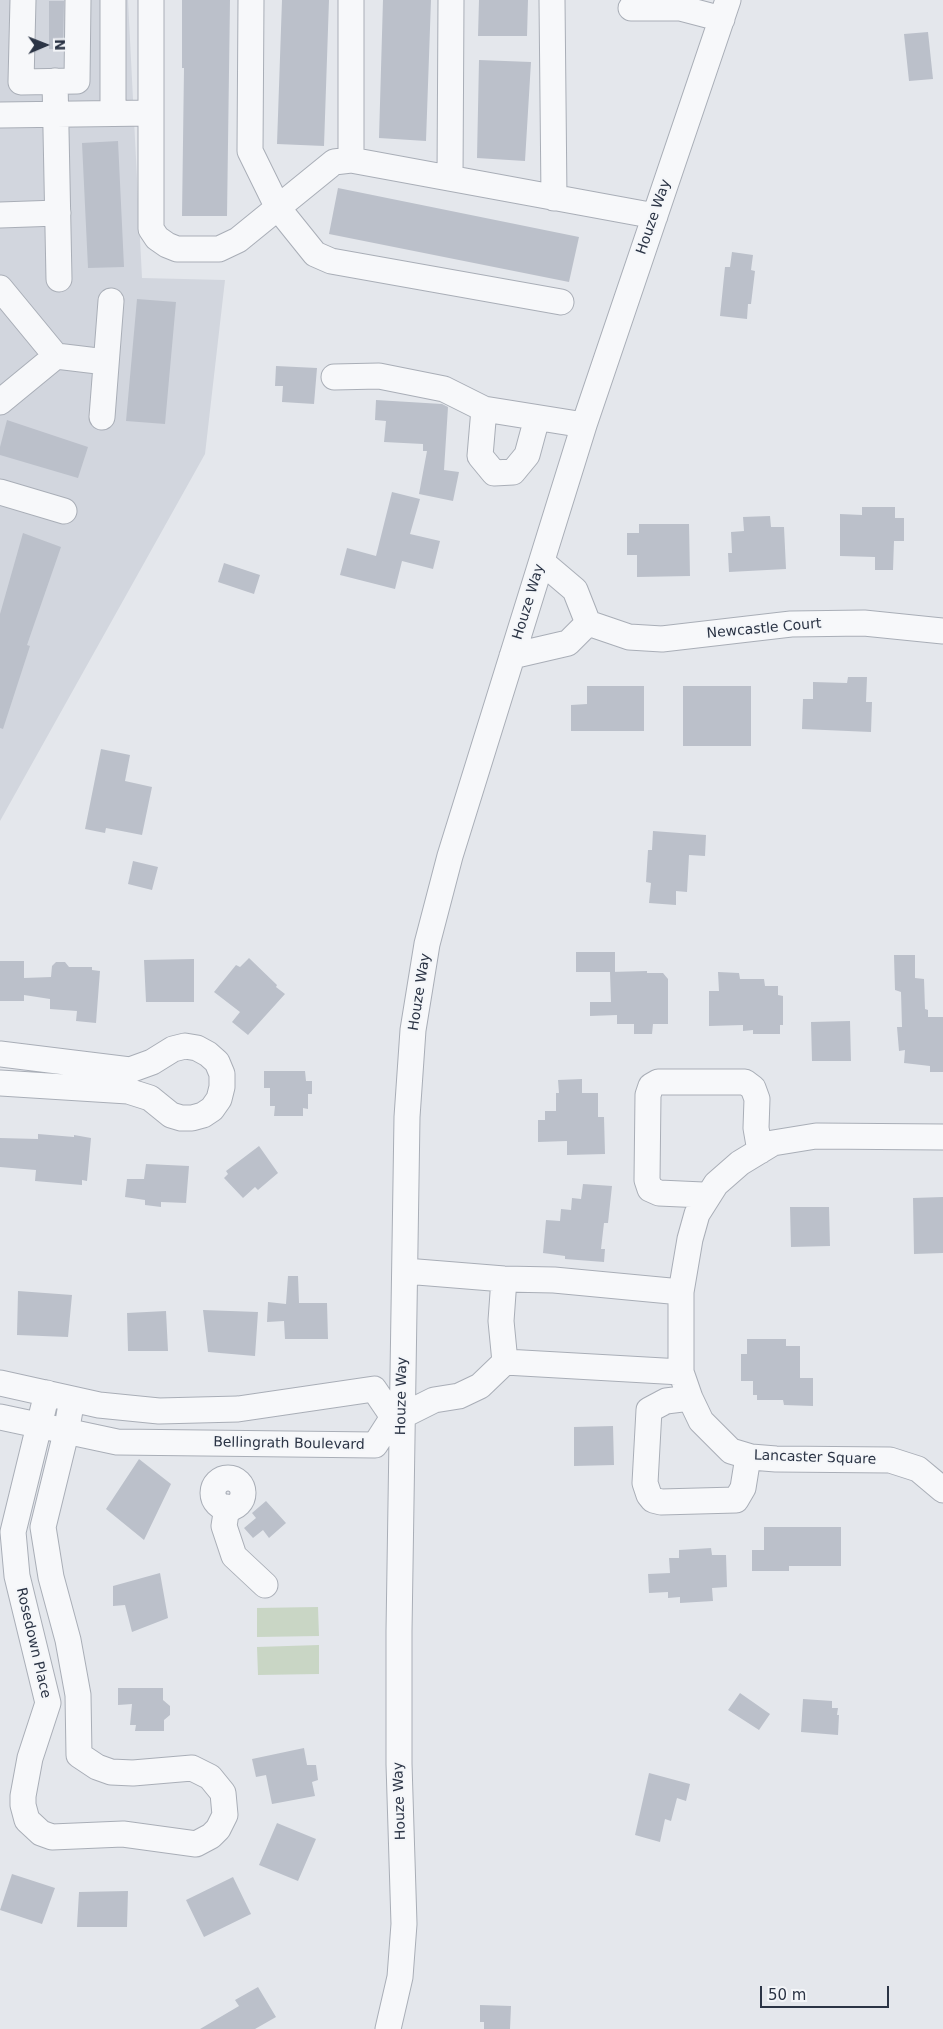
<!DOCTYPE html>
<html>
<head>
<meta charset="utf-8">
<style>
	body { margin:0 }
	#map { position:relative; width:943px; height:2029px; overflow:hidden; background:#e4e7ec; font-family:"DejaVu Sans",sans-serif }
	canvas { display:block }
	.north { position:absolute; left:20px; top:20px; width:50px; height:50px; -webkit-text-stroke:4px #f4f6f9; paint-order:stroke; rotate:89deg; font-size:14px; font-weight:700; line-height:20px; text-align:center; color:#2b3445 }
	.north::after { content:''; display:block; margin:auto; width:18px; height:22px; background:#2b3445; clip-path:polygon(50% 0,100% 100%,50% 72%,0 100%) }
	.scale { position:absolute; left:760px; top:1986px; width:129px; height:22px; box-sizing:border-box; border:2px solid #2b3445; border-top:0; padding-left:6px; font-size:15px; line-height:18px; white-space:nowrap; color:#2b3445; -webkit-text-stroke:4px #f4f6f9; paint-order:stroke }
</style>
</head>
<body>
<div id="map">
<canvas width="943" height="2029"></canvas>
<div class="north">N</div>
<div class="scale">50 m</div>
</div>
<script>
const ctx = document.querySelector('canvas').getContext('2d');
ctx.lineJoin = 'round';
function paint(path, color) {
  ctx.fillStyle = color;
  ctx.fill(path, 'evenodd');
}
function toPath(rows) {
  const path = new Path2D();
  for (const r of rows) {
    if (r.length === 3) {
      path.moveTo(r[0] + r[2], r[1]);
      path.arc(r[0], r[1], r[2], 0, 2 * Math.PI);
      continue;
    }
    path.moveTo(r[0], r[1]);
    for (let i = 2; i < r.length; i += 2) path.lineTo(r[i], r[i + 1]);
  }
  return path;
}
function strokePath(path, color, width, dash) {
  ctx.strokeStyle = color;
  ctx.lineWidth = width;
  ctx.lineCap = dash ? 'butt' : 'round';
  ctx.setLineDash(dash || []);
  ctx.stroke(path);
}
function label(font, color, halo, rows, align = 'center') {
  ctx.font = font + ' "DejaVu Sans",sans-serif';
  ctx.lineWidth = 4;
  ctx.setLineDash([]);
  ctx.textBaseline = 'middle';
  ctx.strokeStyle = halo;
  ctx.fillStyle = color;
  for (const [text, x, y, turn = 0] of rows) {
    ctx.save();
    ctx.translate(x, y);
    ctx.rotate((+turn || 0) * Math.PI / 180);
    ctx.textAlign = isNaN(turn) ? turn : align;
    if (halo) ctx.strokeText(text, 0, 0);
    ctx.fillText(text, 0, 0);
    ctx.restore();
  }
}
paint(toPath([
	[0,0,128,0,142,278,225,280,205,454,0,821]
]), '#d2d6de');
paint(toPath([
	[318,1607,319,1636,257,1637,257,1608],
	[319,1645,319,1674,258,1675,257,1647]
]), '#c9d6c5');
paint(toPath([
	[182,0,230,0,227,216,182,216,184,68,182,68],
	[282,0,329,0,324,146,277,144],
	[383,0,431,0,426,141,379,138],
	[479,0,528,0,527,36,478,36],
	[49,1,64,1,63,49,49,49],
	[928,32,933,79,909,81,904,34],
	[479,60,531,62,525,161,477,158],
	[118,141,124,267,88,268,82,143],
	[338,188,579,237,569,282,329,234],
	[732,252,753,255,751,270,755,271,751,304,748,304,747,319,720,316,725,267,730,267],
	[137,299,176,302,165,424,126,421],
	[276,366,317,368,314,404,282,402,283,386,275,386],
	[376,400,442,404,448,407,444,470,459,472,453,501,419,494,427,451,423,451,423,444,384,442,386,421,375,420],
	[7,420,88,447,78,478,0,455,0,447],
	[392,492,420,499,410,534,440,541,433,569,402,561,395,589,340,575,347,548,376,556],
	[862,507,895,507,895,518,904,518,904,541,894,541,893,570,875,570,875,557,840,556,840,514,862,515],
	[770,516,771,527,784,527,786,569,729,572,728,553,732,553,731,532,744,531,743,517],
	[639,524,689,524,690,576,637,577,637,555,627,555,627,533,639,533],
	[23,533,61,547,27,645,30,646,3,729,0,728,0,614],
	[224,563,260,575,254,594,218,582],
	[848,677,867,677,866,702,872,702,871,732,802,729,803,699,813,699,813,682,847,683],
	[587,686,644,686,644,731,571,731,571,705,587,704],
	[683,686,751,686,751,746,683,746],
	[101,749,130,755,125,781,152,787,142,835,106,828,105,833,85,829],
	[653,831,706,835,705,856,689,855,687,892,676,891,676,905,649,903,651,883,646,882,648,850,652,850],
	[133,861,158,867,152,890,128,884],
	[576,952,615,952,615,972,576,972],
	[894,955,915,955,915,978,924,979,925,1009,928,1010,928,1017,943,1017,943,1072,930,1072,930,1066,904,1063,905,1050,899,1051,897,1027,902,1027,901,992,895,990],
	[249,958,277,985,276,987,285,994,248,1035,232,1022,240,1012,214,992,236,965,240,967],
	[194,959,194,1002,146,1002,144,960],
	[0,961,24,961,24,978,51,977,52,966,56,962,65,962,69,967,92,967,92,970,100,971,96,1023,76,1021,77,1011,50,1009,50,999,24,995,24,1001,0,1001],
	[647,971,647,973,663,973,668,979,668,1024,653,1024,652,1034,634,1034,634,1024,617,1024,617,1015,590,1016,590,1002,611,1002,610,972],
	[718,972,739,973,740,979,764,979,765,986,778,986,778,995,783,996,783,1025,780,1025,780,1034,753,1034,753,1030,743,1031,743,1025,709,1026,709,991,719,991],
	[850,1021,851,1061,812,1061,811,1022],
	[264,1071,305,1071,306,1081,312,1081,312,1094,308,1094,308,1109,303,1108,303,1116,274,1116,275,1106,270,1106,270,1088,264,1088],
	[582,1079,582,1093,598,1093,598,1117,604,1117,605,1154,567,1155,567,1141,538,1142,538,1120,545,1120,545,1111,556,1111,556,1093,559,1093,558,1080],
	[38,1134,74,1137,74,1135,91,1138,87,1181,82,1180,82,1185,35,1181,36,1170,0,1167,0,1138,38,1139],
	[259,1146,278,1173,258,1190,255,1187,243,1198,224,1178,228,1174,226,1171],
	[146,1164,189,1166,186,1203,161,1202,161,1207,145,1205,145,1200,125,1197,127,1179,144,1179],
	[583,1184,612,1186,608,1223,604,1223,601,1249,605,1249,604,1262,565,1259,565,1256,543,1253,546,1220,560,1221,561,1209,571,1210,572,1198,581,1199],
	[943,1197,943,1253,914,1254,913,1198],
	[790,1207,829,1207,830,1246,791,1247],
	[288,1276,298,1276,299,1303,327,1303,328,1339,285,1339,284,1321,267,1322,268,1302,286,1304],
	[18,1291,72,1295,68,1337,17,1335],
	[203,1310,258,1312,255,1356,208,1352],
	[166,1311,168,1351,128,1351,127,1313],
	[747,1339,786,1339,786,1346,800,1346,800,1378,813,1378,813,1406,784,1405,783,1400,757,1400,757,1395,753,1395,753,1381,741,1381,741,1354,747,1354],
	[613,1426,614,1465,574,1466,574,1427],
	[139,1459,171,1484,144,1540,106,1509],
	[266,1501,286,1523,269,1538,263,1530,253,1538,244,1528,256,1518,252,1513],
	[764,1527,841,1527,841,1566,789,1566,789,1571,752,1571,752,1550,764,1550],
	[711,1548,712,1555,726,1555,727,1587,712,1588,713,1601,680,1603,680,1597,668,1598,668,1592,649,1593,648,1574,670,1573,669,1558,679,1558,679,1550],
	[160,1573,168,1618,132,1632,125,1605,113,1606,113,1586],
	[118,1688,163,1688,163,1700,170,1706,170,1715,164,1720,164,1731,135,1731,136,1725,130,1725,132,1704,118,1705],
	[740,1693,770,1714,759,1730,728,1710],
	[803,1699,832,1701,832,1708,838,1708,837,1715,839,1715,838,1735,801,1732],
	[304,1748,307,1765,316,1765,318,1780,312,1782,315,1796,272,1804,266,1775,256,1777,252,1759],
	[649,1773,690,1784,686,1801,677,1798,671,1821,665,1819,660,1842,635,1835],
	[277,1823,316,1839,298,1881,259,1865],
	[12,1874,55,1888,42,1924,0,1910],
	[233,1877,251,1914,204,1937,186,1900],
	[128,1891,127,1927,77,1927,79,1892],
	[258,1987,276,2017,255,2029,200,2029,239,2006,235,2000],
	[480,2005,511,2006,510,2029,484,2029,484,2022,480,2022]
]), '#bbc0ca');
const minor = toPath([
	[23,0,21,82,77,81,78,0],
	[113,0,113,113],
	[151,0,151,229,157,238,167,245,177,249,219,249,238,240,334,162,351,160,655,216],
	[251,0,250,151,278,208,315,254,331,261,561,302],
	[552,0,554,198],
	[631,8,680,8,722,19],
	[55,81,59,279],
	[0,115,151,113],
	[351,160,351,0],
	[450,178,451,0],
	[0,215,58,213],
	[0,288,56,356],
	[334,377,379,376,444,389,484,409,584,425],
	[0,402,56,356,106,362],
	[484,409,480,456,494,473,513,472,527,455,537,418],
	[102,417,111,301],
	[0,492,64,511],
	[588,623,629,637,662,639,791,624,864,623,943,631],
	[512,656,568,643,588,623,575,590,542,562],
	[0,1054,130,1070,152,1062,173,1049,185,1046,197,1048,208,1054,217,1062,222,1074,222,1087,219,1099,212,1109,203,1115,192,1118,181,1118,171,1115,150,1098,128,1091,0,1083],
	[943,1137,816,1136,773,1143,740,1163,716,1184,697,1214,690,1239,681,1292,681,1372,690,1398,701,1421,731,1451,751,1457,776,1459,890,1460,918,1469,943,1490],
	[707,1198,703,1195,659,1193,650,1189,647,1180,648,1095,651,1086,658,1082,745,1082,753,1088,757,1099,756,1128,760,1151],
	[405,1271,504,1279,554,1280,681,1292],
	[504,1279,501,1321,505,1362],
	[0,1383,99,1405,159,1411,238,1409,374,1389,393,1417],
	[47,1393,13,1532,17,1576,48,1703,30,1758,23,1796,23,1805,27,1820,41,1833,52,1837,123,1834,196,1844,211,1836,218,1829,225,1815,223,1793,210,1777,192,1768,133,1773,111,1772,97,1767,79,1755,78,1695,68,1640,51,1577,43,1527,66,1433,72,1399],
	[690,1398,666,1401,649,1410,645,1483,649,1495,653,1500,661,1502,736,1500,743,1488,748,1457],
	[0,1417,117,1442,375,1445,393,1417],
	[393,1417,402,1416,434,1400,459,1396,480,1386,505,1362,681,1372],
	[228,1493,15],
	[227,1507,224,1526,234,1556,265,1585],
	[388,2029,400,1977,404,1924,399,1764,399,1631,407,1117,413,1030,427,944,450,856,584,425,728,0]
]);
strokePath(minor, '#a9aeb7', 27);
strokePath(minor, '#f7f8fa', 25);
label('14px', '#2b3445', '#f4f6f9', [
	["Houze Way",654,217,-71],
	["Houze Way",529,602,-73],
	["Newcastle Court",764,629,-5],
	["Houze Way",420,992,-81],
	["Houze Way",402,1396,-89],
	["Bellingrath Boulevard",289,1444,1],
	["Lancaster Square",815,1458,2],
	["Rosedown Place",33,1643,77],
	["Houze Way",400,1801,-92]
]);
</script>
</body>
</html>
